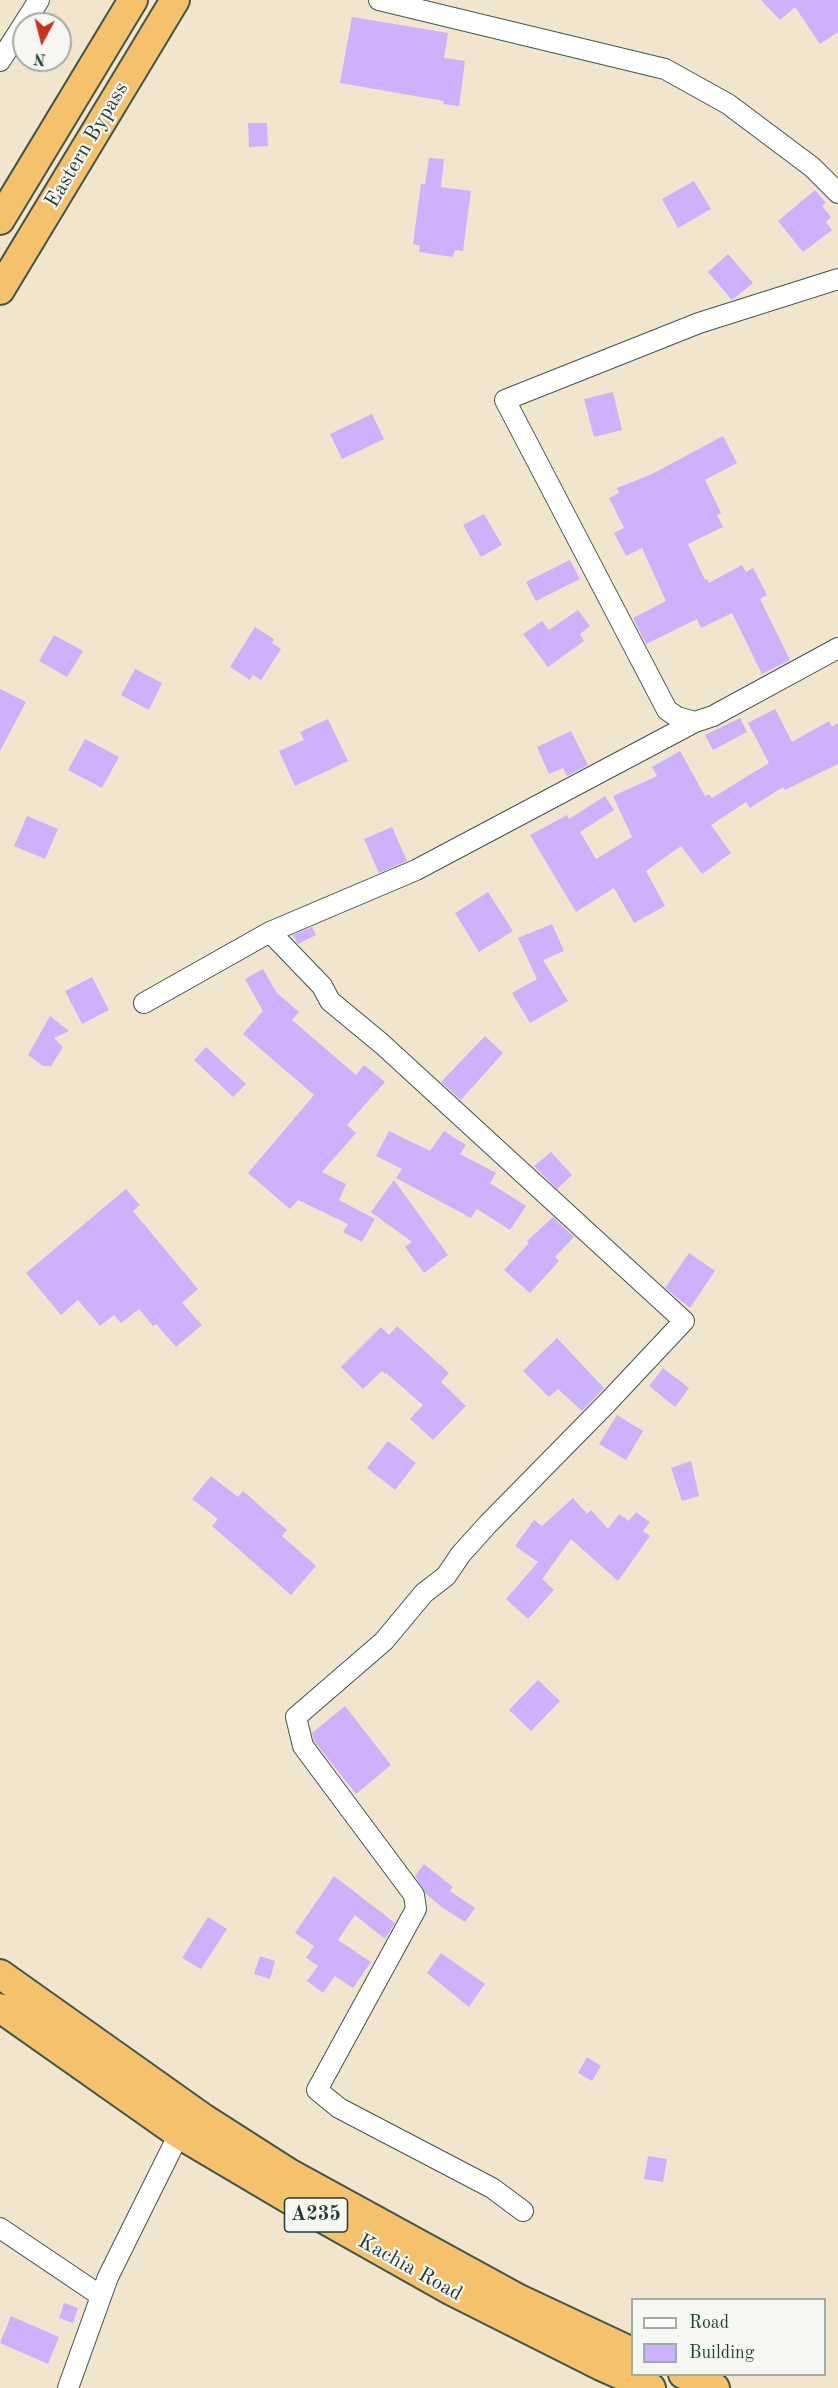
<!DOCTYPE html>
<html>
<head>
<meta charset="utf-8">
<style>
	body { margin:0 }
	#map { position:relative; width:838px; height:2388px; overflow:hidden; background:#f2e5ce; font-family:"Old Standard TT",serif }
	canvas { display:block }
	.legend { position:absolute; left:631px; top:2298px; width:195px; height:78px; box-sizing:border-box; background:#f6f6f2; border:2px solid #a0aca6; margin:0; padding:8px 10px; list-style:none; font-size:18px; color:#1f3d34 }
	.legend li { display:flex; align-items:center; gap:12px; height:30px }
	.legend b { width:30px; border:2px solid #a0aca6 }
	.north { position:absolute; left:12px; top:12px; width:60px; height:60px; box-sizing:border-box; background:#f6f6f2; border:2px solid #a0aca6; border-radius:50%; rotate:187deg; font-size:16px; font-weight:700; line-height:24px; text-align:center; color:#1f3d34 }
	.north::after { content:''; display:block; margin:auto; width:21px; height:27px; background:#c8321e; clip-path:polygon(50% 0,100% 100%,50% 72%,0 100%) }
</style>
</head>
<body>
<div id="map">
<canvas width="838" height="2388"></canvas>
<ul class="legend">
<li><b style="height:8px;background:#fff"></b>Road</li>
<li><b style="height:16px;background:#cdb1fd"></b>Building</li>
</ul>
<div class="north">N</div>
</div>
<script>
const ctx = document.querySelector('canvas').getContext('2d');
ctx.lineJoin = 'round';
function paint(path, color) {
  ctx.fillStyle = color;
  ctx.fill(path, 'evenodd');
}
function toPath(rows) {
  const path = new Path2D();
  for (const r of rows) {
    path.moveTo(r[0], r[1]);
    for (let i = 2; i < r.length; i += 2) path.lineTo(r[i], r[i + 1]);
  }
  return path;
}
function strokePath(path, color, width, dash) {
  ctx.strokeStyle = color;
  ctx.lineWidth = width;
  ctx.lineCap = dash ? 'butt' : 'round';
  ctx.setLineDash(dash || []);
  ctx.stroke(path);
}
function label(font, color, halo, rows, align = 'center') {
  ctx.font = font + ' "Old Standard TT",serif';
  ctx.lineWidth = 4.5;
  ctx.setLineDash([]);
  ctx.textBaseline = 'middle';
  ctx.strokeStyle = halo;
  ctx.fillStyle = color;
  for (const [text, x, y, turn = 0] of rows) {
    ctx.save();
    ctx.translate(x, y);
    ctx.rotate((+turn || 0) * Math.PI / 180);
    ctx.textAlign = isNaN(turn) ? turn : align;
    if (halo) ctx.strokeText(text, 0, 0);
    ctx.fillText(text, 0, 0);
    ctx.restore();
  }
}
paint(toPath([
	[761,0,838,0,838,32,820,44,795,7,780,20],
	[352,17,448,33,444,58,465,61,459,106,443,104,444,101,340,83],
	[248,123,267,123,268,146,249,147],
	[429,158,444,159,441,187,471,191,463,251,455,250,453,257,419,252,420,246,413,244,421,184,425,184],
	[694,181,711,209,678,228,662,199],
	[815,190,826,203,822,206,831,217,826,222,832,230,803,252,778,221],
	[728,254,753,283,732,300,708,272],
	[613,392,622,430,594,437,584,399],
	[372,414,384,439,342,459,330,434],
	[723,436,737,463,705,480,721,513,717,515,723,527,688,544,705,580,707,579,709,583,742,565,746,572,753,568,767,595,760,599,790,660,762,674,732,613,701,628,697,619,646,644,633,618,666,601,642,548,626,556,614,533,624,528,609,498,619,493,617,488,652,474],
	[484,514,502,545,481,557,463,525],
	[570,560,580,579,536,601,526,582],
	[578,610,590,626,580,634,584,641,548,667,523,634,542,621,549,630],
	[255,627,274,639,272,643,281,649,261,680,253,675,250,680,230,667],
	[54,635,83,651,67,677,39,661],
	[135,669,162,683,149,710,121,695],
	[0,689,26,702,0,751],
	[775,709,792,742,829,721,832,727,838,723,838,764,785,790,783,787,750,808,746,802,711,825,731,853,702,874,681,846,646,871,665,906,634,923,614,888,576,912,530,835,567,815,569,819,605,796,614,810,580,832,596,859,632,837,613,796,657,776,652,767,680,751,705,796,709,794,712,798,769,763,748,723],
	[740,718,747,732,713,750,705,735],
	[328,719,348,761,295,786,279,751,304,740,300,732],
	[571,731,588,765,567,776,563,768,549,774,537,747],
	[85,739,119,757,102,788,68,770],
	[27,816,58,829,45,859,14,846],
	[392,827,407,861,379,873,364,839],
	[488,892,513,931,479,952,455,913],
	[552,924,564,951,543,960,568,1001,530,1023,512,993,537,979,518,938],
	[312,927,316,935,298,944,293,935],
	[263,969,277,993,299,1012,292,1020,356,1075,364,1065,385,1082,347,1125,356,1133,322,1172,346,1184,339,1200,375,1219,362,1242,343,1232,348,1224,298,1200,290,1209,248,1173,314,1095,243,1034,263,1011,245,979],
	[92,977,109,1010,82,1024,65,991],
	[50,1016,69,1031,54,1038,63,1047,51,1066,43,1066,28,1055],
	[485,1036,503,1053,461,1100,441,1082],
	[206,1047,246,1084,233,1097,194,1060],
	[389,1131,430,1151,444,1131,466,1145,460,1154,496,1173,490,1183,526,1206,510,1230,477,1209,471,1218,396,1178,402,1169,376,1156],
	[551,1152,572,1175,557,1189,534,1166],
	[394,1180,448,1255,424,1273,405,1247,412,1242,371,1212],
	[126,1189,140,1205,133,1211,198,1289,182,1303,202,1325,176,1347,156,1324,153,1326,139,1309,121,1323,114,1315,100,1326,78,1300,61,1315,26,1273],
	[553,1217,574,1237,555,1257,559,1261,530,1293,504,1270,529,1243,527,1241],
	[689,1253,715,1271,690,1308,665,1288],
	[397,1326,449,1373,441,1382,466,1406,433,1440,410,1419,423,1405,386,1373,385,1374,382,1371,363,1389,341,1367,381,1327,389,1335],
	[557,1338,604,1388,582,1411,558,1389,549,1397,523,1371],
	[663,1368,689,1388,675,1407,649,1386],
	[617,1415,643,1431,626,1460,599,1444],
	[388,1441,416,1463,395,1490,367,1468],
	[691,1461,699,1496,682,1501,671,1468],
	[211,1476,238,1497,243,1491,287,1530,282,1536,316,1566,291,1595,212,1526,218,1519,192,1499],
	[573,1498,587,1514,591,1510,608,1529,619,1514,629,1521,636,1512,650,1522,643,1531,650,1536,618,1581,571,1539,542,1579,554,1590,528,1619,506,1599,538,1562,515,1546,534,1520,542,1526],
	[538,1680,560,1701,531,1731,509,1710],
	[345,1706,391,1765,356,1794,314,1741,312,1733],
	[424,1864,453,1887,450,1891,475,1908,465,1922,443,1908,426,1894,415,1876],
	[334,1876,395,1923,385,1939,355,1915,338,1940,371,1962,353,1988,335,1976,323,1993,307,1981,318,1966,306,1958,314,1946,295,1933],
	[208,1917,227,1929,201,1969,182,1958],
	[441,1953,485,1984,469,2007,427,1973],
	[260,1956,275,1961,270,1979,254,1974],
	[587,2057,601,2066,592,2081,578,2073],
	[648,2156,667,2159,663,2182,644,2179],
	[64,2303,78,2308,73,2323,59,2318],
	[11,2316,59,2337,48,2364,0,2343]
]), '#cdb1fd');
const minor = toPath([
	[379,0,665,69,728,104,812,167,838,193],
	[0,61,39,0],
	[838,279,699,323,505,400,667,710,677,717,695,722,713,716,838,648],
	[270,932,322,986,330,1001,382,1044,684,1321,607,1403,488,1524,461,1554,446,1576,424,1593,384,1641,296,1717,303,1746,414,1895,416,1909,317,2090,339,2108,492,2188,523,2211],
	[144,1003,270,932,416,870,695,722],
	[0,2228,101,2296],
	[68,2388,108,2277,179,2134]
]);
const highway = toPath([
	[0,220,133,0],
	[0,290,175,0],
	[0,1974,203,2118,289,2173,519,2299,632,2352],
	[0,2008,179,2134,294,2202,452,2291,601,2366,651,2388],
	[683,2374,715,2388]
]);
strokePath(minor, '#3f564b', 22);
strokePath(highway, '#3f564b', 32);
strokePath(minor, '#fff', 20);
strokePath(highway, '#f5c16b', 28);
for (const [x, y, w] of [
	[316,2215,63]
]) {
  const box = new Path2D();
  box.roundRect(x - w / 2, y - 17, w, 34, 4.5);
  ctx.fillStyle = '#f6f6f2';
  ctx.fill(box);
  strokePath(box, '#1f3d34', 1.5);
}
label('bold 20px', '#1f3d34', null, [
	["A235",316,2215]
]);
label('21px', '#1f3d34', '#f6f6f2', [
	["Eastern Bypass",87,145,-59],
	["Kachia Road",410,2268,29]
]);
</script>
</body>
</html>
